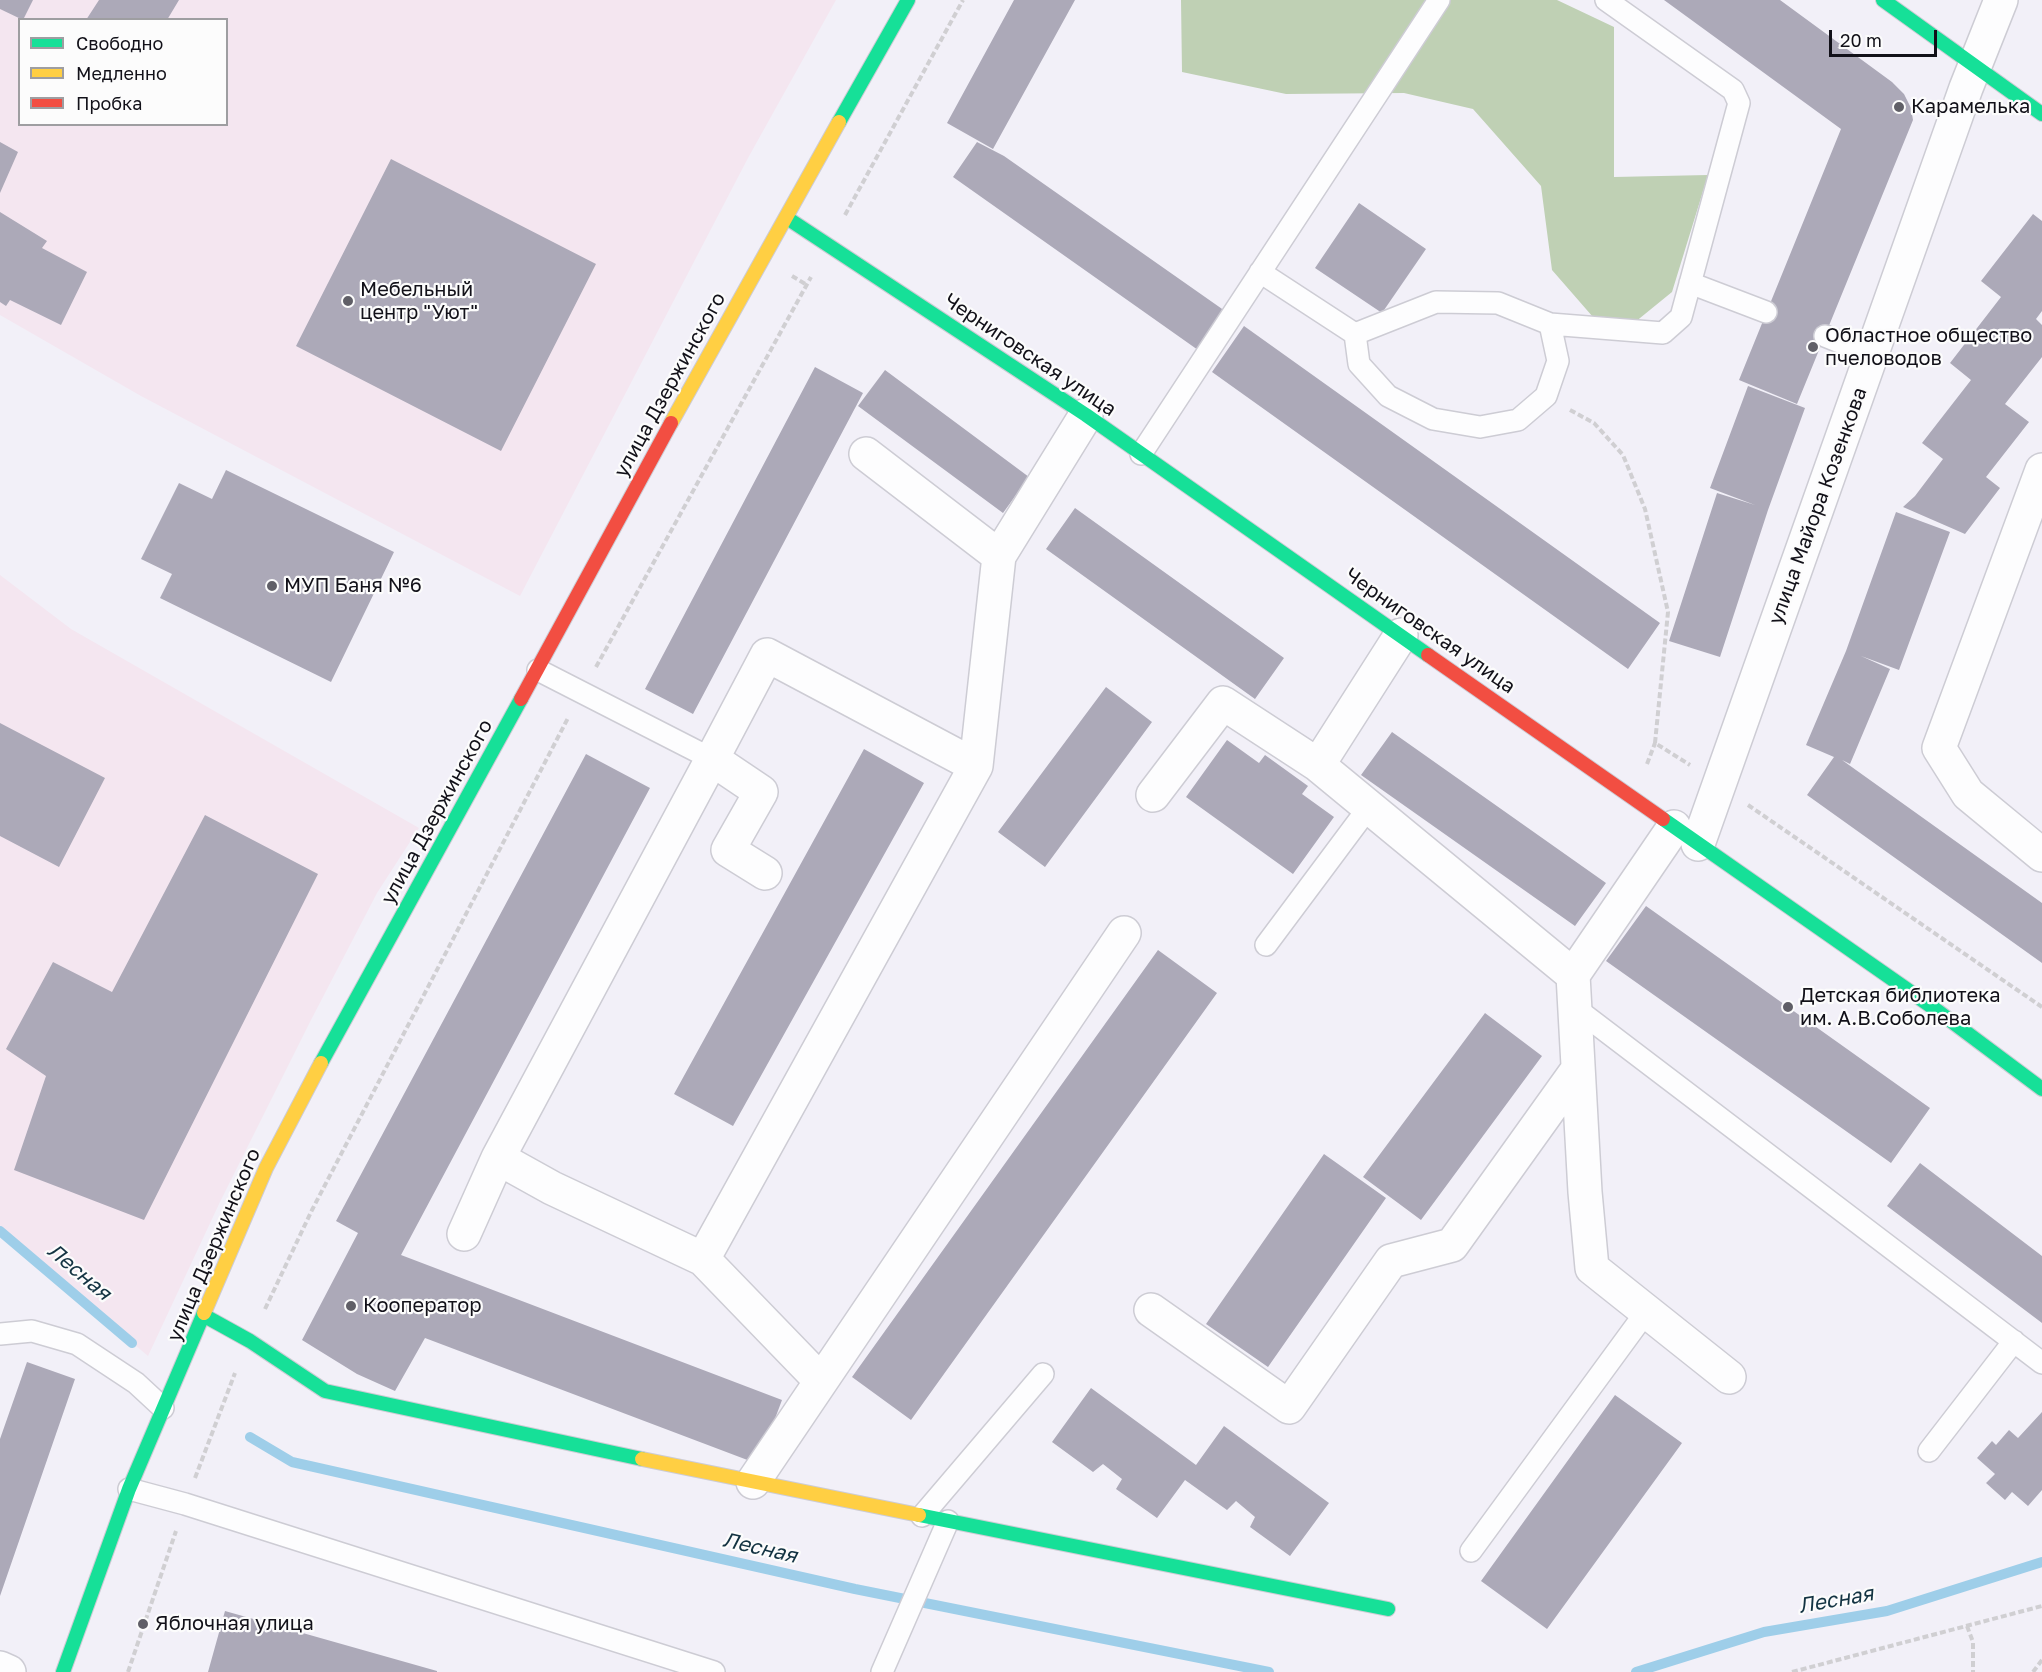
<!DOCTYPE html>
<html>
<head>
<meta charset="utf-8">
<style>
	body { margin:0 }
	#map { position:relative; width:2042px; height:1672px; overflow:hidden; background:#f2f0f8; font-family:"Golos Text",sans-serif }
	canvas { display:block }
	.legend { position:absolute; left:18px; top:18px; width:210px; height:108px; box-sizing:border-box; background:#fcfcfc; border:2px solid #9e9ea1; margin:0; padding:8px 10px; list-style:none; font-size:18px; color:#121119 }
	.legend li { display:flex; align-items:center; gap:12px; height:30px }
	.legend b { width:30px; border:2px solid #9e9ea1 }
	.scale { position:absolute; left:1829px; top:30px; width:108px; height:27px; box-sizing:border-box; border:3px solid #121119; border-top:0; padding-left:8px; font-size:18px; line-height:21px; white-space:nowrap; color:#121119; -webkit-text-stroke:4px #fcfcfc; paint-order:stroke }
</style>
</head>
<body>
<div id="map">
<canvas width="2042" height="1672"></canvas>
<ul class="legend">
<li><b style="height:8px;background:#16e098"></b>Свободно</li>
<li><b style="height:8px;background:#ffcf43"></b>Медленно</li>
<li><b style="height:8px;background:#f24e42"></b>Пробка</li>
</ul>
<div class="scale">20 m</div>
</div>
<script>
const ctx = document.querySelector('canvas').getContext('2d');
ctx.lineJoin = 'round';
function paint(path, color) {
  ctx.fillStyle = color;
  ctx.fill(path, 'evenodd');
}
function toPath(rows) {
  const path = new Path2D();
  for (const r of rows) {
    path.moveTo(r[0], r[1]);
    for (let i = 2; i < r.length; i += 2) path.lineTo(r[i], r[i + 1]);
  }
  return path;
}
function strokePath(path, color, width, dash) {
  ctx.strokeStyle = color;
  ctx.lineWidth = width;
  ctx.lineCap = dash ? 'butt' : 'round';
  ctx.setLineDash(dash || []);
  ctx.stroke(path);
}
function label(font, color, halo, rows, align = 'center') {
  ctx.font = font + ' "Golos Text",sans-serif';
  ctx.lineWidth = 4.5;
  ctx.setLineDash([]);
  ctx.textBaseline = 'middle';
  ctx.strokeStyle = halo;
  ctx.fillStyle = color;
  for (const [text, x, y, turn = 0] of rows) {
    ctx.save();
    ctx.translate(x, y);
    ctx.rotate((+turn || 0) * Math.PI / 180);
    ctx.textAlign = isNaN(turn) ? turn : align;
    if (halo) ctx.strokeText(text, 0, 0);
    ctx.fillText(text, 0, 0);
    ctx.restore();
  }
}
paint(toPath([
	[0,0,836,0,748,158,520,596,141,396,0,315],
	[20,20,226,20,226,124,20,124],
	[0,575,71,629,419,828,377,893,311,1020,219,1204,148,1356,0,1231]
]), '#f4e6f0');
paint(toPath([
	[1181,0,1557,0,1614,27,1614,177,1708,175,1672,292,1613,340,1552,270,1541,186,1473,109,1404,93,1286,94,1182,72]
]), '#bfd0b4');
strokePath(toPath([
	[0,1231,132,1343],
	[250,1437,292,1462,855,1589,1269,1672],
	[1636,1672,1764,1632,1887,1611,2042,1562]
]), '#9ecee9', 10);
paint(toPath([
	[0,0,33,0,23,20,0,9],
	[99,0,179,0,167,20,86,20],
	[1014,0,1075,0,993,149,947,123],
	[1664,0,1780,0,1892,82,1904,94,1911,108,1913,120,1797,404,1739,380,1841,129],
	[0,142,18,152,0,193],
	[977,142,1004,156,1225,311,1198,350,953,177],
	[391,159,596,264,501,451,296,346],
	[1359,203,1426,249,1382,313,1315,268],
	[0,212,47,241,42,248,87,272,61,325,10,300,6,306,0,302],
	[2033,214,2042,221,2042,311,2036,319,2042,325,2042,357,2005,404,2029,422,1986,477,2000,488,1965,534,1903,507,1915,496,1943,459,1922,443,1971,380,1950,363,2001,297,1981,281],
	[1244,326,1660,623,1628,669,1212,372],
	[815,367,863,393,693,714,645,689],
	[885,370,1029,477,1003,513,858,406],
	[1748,386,1805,408,1768,510,1720,657,1669,641,1717,493,1755,505,1710,488],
	[226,470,394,552,331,682,160,598,172,574,141,559,179,483,212,499],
	[1075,508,1284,658,1255,699,1046,549],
	[1896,512,1950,532,1899,670,1861,656,1890,669,1850,764,1842,760,2042,903,2042,963,1807,795,1834,757,1806,745,1846,651],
	[1106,687,1152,722,1045,867,998,832],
	[0,723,105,778,59,867,0,836],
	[1392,732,1606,883,1575,926,1361,775],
	[1227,740,1259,763,1265,755,1308,786,1302,794,1334,817,1293,874,1186,797],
	[864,749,924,783,733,1126,674,1094],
	[586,754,650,788,401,1255,782,1400,758,1464,425,1338,395,1391,357,1374,302,1340,358,1233,336,1221],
	[205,815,318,874,144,1220,14,1170,46,1076,6,1049,53,962,112,992],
	[1646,906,1930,1108,1891,1163,1606,961],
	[1158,950,1217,993,911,1420,852,1377],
	[1485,1013,1542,1056,1421,1220,1363,1177],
	[1324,1154,1386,1198,1268,1367,1206,1324],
	[1920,1163,2042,1256,2042,1323,1887,1206],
	[27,1362,75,1379,0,1596,0,1439],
	[1091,1388,1196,1465,1224,1426,1329,1503,1290,1556,1250,1527,1255,1517,1236,1501,1227,1510,1185,1480,1157,1518,1116,1489,1122,1479,1103,1464,1093,1472,1052,1442],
	[1615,1395,1682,1443,1547,1629,1481,1581],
	[2042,1412,2042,1490,2028,1506,2012,1492,2005,1500,1986,1483,1995,1474,1977,1458,1992,1441,1996,1445,2009,1430,2018,1438],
	[225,1611,437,1671,437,1672,208,1672]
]), '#aca9b8');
const lane = toPath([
	[1260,272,1355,334,1436,302,1498,303,1550,324,1663,333,1681,317,1739,103,1733,90,1606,0],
	[1690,283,1766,312],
	[1355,334,1359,364,1388,396,1433,419,1480,427,1518,420,1546,396,1558,361,1550,324],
	[1825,336,1872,355],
	[1141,454,1439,0],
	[538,670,712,759],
	[1266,945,1369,807],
	[1574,1007,2042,1363],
	[0,1334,32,1331,77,1344,136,1383,163,1408],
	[1929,1451,2014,1341],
	[129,1489,185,1504,714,1672],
	[922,1516,1043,1374],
	[1471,1551,1646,1312],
	[882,1672,948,1521]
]);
const street = toPath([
	[866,454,999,556,1086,415],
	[2042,470,1939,748,1968,794,2042,855],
	[1401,635,1318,765,1573,975],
	[976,766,999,556],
	[1153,795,1223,703,1318,765],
	[1674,827,1573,975,1585,1192,1592,1268,1729,1377],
	[1698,844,1966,88,2001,0],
	[765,873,728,850,761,792,712,759,498,1158,552,1188,703,1259,821,1381],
	[464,1234,498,1158],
	[703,1259,976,766,767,655,712,759],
	[1151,1310,1289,1407,1391,1261,1452,1245,1578,1069],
	[753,1482,1124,933],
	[0,1668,9,1672]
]);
const fast = toPath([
	[1883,0,2042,114],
	[839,122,908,0],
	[787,218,1086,415,1428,655],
	[1663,819,1935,1009,2042,1089],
	[321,1063,521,699],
	[203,1315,250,1341,325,1391,642,1459],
	[919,1515,1388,1609],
	[63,1672,129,1489,204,1313]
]);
const slow = toPath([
	[671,423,839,122],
	[204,1313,266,1168,321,1063],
	[642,1459,919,1515]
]);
const jam = toPath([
	[1428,655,1663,819],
	[521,699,671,423]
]);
strokePath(lane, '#cdccd4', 24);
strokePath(street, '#cdccd4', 36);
strokePath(fast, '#cdccd4', 16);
strokePath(slow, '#cdccd4', 16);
strokePath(jam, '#cdccd4', 16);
strokePath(toPath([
	[845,215,963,0],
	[792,276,807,285],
	[1570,410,1594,423,1623,455,1645,509,1668,612,1655,743,1690,765],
	[596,667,811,277],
	[1647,764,1655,743],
	[1748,805,2042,1007],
	[265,1309,312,1210,568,718],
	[195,1478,235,1373],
	[1967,1626,1973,1642,1973,1672],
	[128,1672,176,1531],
	[1792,1672,2042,1606],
	[2033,1672,2042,1660]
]), '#d0cfd2', 4, [6, 3]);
strokePath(lane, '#fdfdfe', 21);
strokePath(street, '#fdfdfe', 33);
strokePath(fast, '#16e098', 14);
strokePath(slow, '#ffcf43', 14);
strokePath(jam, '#f24e42', 14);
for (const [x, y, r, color] of [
	[1899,107,6,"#605f67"],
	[348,301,6,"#605f67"],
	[1813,347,6,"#605f67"],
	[272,586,6,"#605f67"],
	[1788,1007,6,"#605f67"],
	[351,1306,6,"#605f67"],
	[143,1624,6,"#605f67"]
]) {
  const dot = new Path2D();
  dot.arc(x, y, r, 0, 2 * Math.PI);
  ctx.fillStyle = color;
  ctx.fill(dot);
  strokePath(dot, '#fcfcfc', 2);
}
label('20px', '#121119', '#fcfcfc', [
	["Карамелька",1911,107],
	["Мебельный",360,290],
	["центр \"Уют\"",360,313],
	["Областное общество",1825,336],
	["пчеловодов",1825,359],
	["МУП Баня №6",284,586],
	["Детская библиотека",1800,996],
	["им. А.В.Соболева",1800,1019],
	["Кооператор",363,1306],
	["Яблочная улица",155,1624]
], 'left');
label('20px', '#121119', '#fcfcfc', [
	["Черниговская улица",1030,355,34],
	["улица Дзержинского",670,385,-61],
	["улица Майора Козенкова",1818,506,-70],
	["Черниговская улица",1430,631,35],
	["улица Дзержинского",437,812,-61],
	["улица Дзержинского",214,1245,-67]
]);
label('italic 21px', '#133342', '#fcfcfc', [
	["Лесная",79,1272,40],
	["Лесная",760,1548,13],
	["Лесная",1836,1600,-10]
]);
</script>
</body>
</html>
